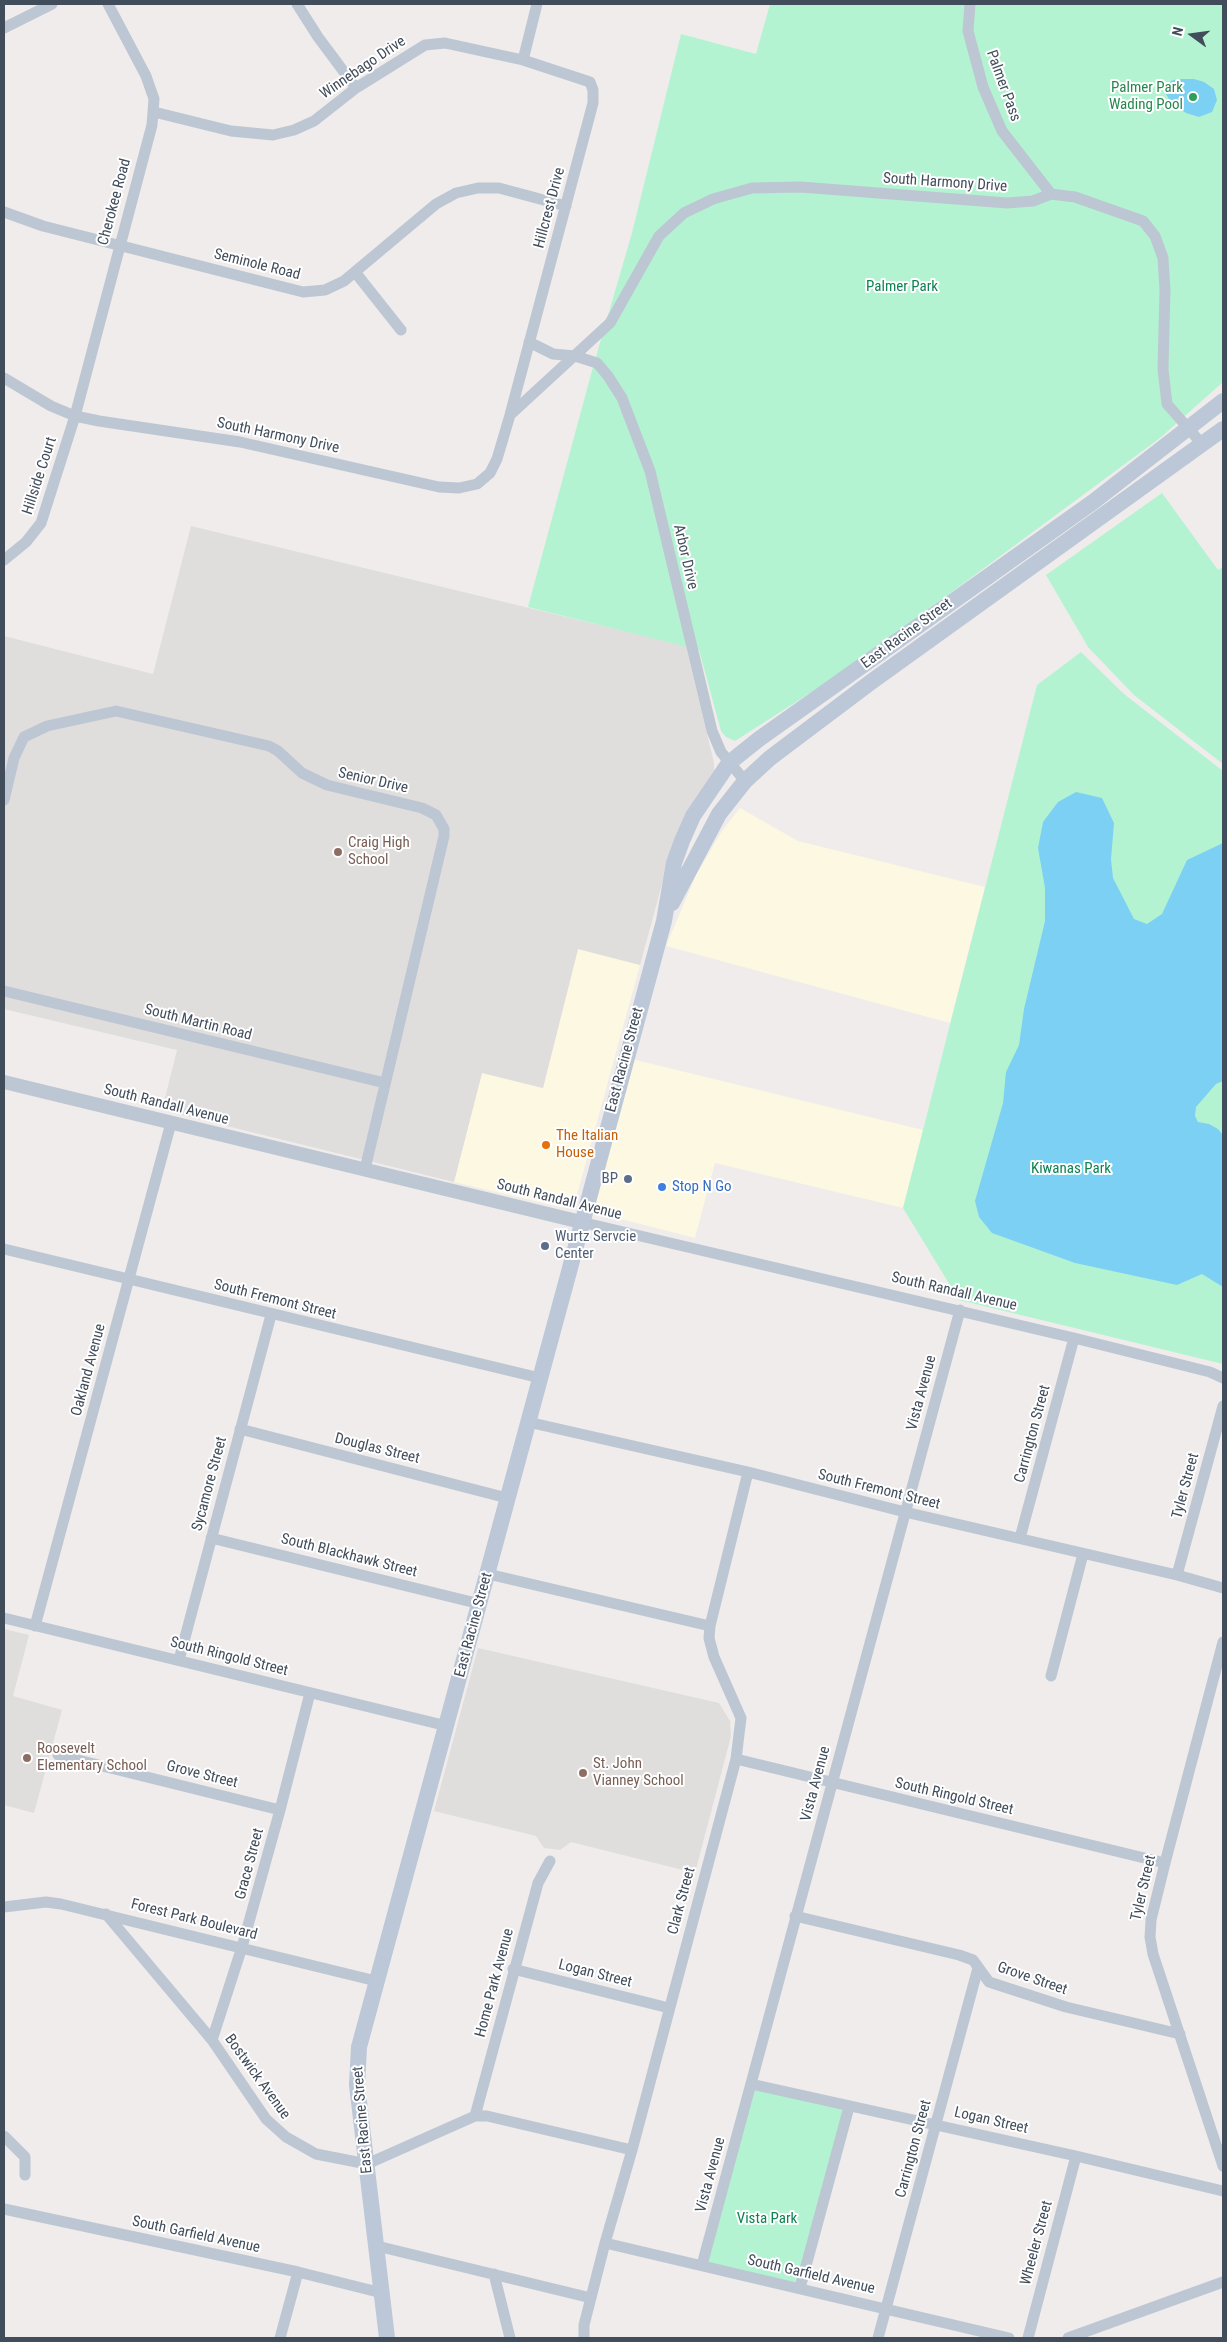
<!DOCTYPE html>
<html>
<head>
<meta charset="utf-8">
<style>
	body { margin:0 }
	#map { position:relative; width:1227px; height:2342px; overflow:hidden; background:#efeceb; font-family:"Roboto Condensed",sans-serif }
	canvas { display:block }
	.frame { position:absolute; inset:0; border:5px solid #424d5b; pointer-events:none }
	.north { position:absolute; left:1167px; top:10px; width:50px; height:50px; -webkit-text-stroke:4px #fff; paint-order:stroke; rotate:284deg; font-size:14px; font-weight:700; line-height:20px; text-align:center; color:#424d5b }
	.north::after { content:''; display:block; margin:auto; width:18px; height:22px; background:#424d5b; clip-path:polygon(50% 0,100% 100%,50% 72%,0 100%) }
</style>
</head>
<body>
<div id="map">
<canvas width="1227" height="2342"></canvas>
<div class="frame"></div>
<div class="north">N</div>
</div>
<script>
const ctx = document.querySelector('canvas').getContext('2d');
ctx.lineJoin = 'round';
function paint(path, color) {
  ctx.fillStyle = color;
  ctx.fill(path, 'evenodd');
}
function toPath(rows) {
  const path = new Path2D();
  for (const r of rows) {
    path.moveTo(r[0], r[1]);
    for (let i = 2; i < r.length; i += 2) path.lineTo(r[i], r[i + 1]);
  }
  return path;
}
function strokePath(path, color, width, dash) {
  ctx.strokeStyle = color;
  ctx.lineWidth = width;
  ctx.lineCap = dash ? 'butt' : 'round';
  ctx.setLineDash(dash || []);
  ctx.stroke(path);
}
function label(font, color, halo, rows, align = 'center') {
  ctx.font = font + ' "Roboto Condensed",sans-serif';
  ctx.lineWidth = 4;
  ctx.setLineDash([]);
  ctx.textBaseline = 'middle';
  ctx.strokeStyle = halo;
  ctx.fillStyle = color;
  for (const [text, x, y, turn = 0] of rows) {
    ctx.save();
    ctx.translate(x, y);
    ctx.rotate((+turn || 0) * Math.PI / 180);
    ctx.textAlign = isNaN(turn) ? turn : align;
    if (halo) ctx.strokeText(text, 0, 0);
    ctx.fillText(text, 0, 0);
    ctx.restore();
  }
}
paint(toPath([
	[740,808,798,841,985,887,950,1023,666,946,696,875,722,831],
	[578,949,640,965,575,1202,572,1206,560,1207,454,1182,482,1073,543,1088],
	[632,1059,923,1130,903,1208,715,1163,695,1238,594,1212]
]), '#fdf8e1');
paint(toPath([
	[191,526,686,646,714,763,714,771,668,862,640,965,578,949,543,1088,482,1073,454,1182,162,1110,177,1050,4,1009,4,636,153,674],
	[4,1629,29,1635,13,1696,62,1710,34,1813,4,1805],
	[478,1648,719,1703,730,1721,731,1736,695,1873,571,1842,560,1850,544,1848,536,1836,434,1811]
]), '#e0dddd');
paint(toPath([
	[770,4,1223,4,1223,382,1160,438,849,668,735,741,726,737,721,731,699,650,528,607,593,367,632,233,681,34,756,54],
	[1162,493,1218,570,1223,567,1223,764,1134,695,1088,647,1046,575],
	[1081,652,1124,694,1223,771,1223,1364,959,1300,903,1208,1037,685],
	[751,2084,849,2107,800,2288,702,2265]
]), '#b4f3d2');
paint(toPath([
	[1177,79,1194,79,1204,82,1214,89,1217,100,1212,112,1199,117,1186,113,1172,104,1166,94,1166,89,1171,81],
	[1076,792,1102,798,1114,823,1111,859,1113,878,1134,919,1147,924,1162,914,1187,860,1223,843,1223,1081,1216,1084,1196,1107,1195,1116,1198,1122,1209,1124,1218,1129,1223,1135,1223,1287,1202,1274,1177,1285,1075,1263,992,1233,979,1217,975,1201,1003,1103,1006,1072,1019,1045,1024,1009,1045,921,1045,888,1038,848,1043,822,1058,802]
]), '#7cd0f4');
strokePath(toPath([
	[297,4,318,37,356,88],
	[970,4,968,31,983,87,1002,131,1051,194],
	[4,28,52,4],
	[523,60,537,4],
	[4,212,43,226,303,292,325,290,344,281,436,204,456,193,478,188,499,188,566,206],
	[355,272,401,330],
	[529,342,553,354,575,356,597,363,608,376,622,398,650,471,712,731,721,752,745,781],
	[4,378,51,406,75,416,99,421,240,442,439,487,459,488,477,484,490,473,497,459,510,415,593,103,593,90,590,82,523,60,445,43,425,45,356,88,314,121,294,130,273,135,231,131,154,112],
	[510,415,610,323,659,236,684,213,713,199,752,188,801,187,1007,203,1033,201,1051,194,1075,197,1143,221,1155,236,1163,258,1165,290,1163,369,1167,404,1202,444],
	[4,560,26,542,41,523,75,416,152,125,154,99,146,76,108,4],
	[4,800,14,758,24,737,47,726,116,711,269,746,278,751,302,773,327,785,422,808,436,815,444,829,444,836,365,1169],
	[4,991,385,1083],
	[581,1222,1074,1338,1210,1372,1223,1378],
	[4,1249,540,1378],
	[528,1422,748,1472,905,1512,1177,1575,1223,1588],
	[240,1429,507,1498],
	[211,1538,480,1604],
	[1020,1538,1074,1338],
	[488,1574,710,1626],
	[1177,1575,1223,1406],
	[4,1618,447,1726],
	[35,1626,171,1123],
	[1223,1642,1165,1863,1151,1920,1150,1937,1153,1954,1223,2166],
	[179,1660,271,1315],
	[1051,1676,1083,1554],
	[58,1755,280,1810],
	[736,1759,1165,1863],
	[4,1907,46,1902,61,1904,376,1981],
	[106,1914,212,2040,266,2119,286,2137,316,2154,367,2164,475,2116,487,2116,632,2150],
	[795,1916,959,1955,973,1960,989,1982,1066,2007,1180,2034],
	[513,1969,669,2008],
	[212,2040,242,1947,280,1810,310,1693],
	[751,2084,1076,2156,1223,2191],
	[475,2116,538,1883,550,1861],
	[4,2136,25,2157,25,2175],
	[4,2209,298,2272,382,2293],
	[605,2243,1009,2338],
	[377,2246,591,2298],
	[702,2265,960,1310],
	[494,2274,510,2338],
	[800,2288,849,2107],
	[280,2338,298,2272],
	[584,2338,584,2325,605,2243,632,2150,736,1759,741,1718,714,1657,709,1638,710,1626,748,1472],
	[878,2338,978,1968],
	[1028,2338,1076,2156],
	[1068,2338,1223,2282]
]), '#bdc7d3', 11);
strokePath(toPath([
	[4,1082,581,1222]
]), '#bdc7d3', 14);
strokePath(toPath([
	[672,903,719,814,745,781,770,758,871,682,1223,429],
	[387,2338,357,2085,359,2047,664,921,674,863,682,841,693,816,729,763,759,739,1093,502,1223,401]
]), '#bcc7d7', 16);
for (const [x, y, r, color] of [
	[1193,97,5,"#2e9e5b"],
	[338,852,5,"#8d6e63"],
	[546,1145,5,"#e8710a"],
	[628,1179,5,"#5c6f8a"],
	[662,1187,5,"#3f7fe0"],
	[545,1246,5,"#5c6f8a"],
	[27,1758,5,"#8d6e63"],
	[583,1773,5,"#8d6e63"]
]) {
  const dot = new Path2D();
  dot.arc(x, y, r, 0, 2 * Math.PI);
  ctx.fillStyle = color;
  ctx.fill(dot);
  strokePath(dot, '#fff', 2);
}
label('15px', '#424d5b', '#fff', [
	["Winnebago Drive",363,68,-34],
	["Palmer Pass",1003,86,70],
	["South Harmony Drive",945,183,4],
	["Cherokee Road",115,202,-75],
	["Hillcrest Drive",550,208,-75],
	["Seminole Road",257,265,14],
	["South Harmony Drive",278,436,12],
	["Hillside Court",40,476,-72],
	["Arbor Drive",685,557,77],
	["East Racine Street",907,634,-36],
	["Senior Drive",373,781,13],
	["South Martin Road",198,1023,14],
	["East Racine Street",625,1060,-75],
	["South Randall Avenue",166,1105,14],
	["South Randall Avenue",559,1200,14],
	["South Randall Avenue",954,1292,13],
	["South Fremont Street",275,1300,14],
	["Oakland Avenue",89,1370,-75],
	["Vista Avenue",922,1393,-75],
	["Carrington Street",1033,1434,-75],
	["Douglas Street",377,1449,14],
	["Sycamore Street",210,1484,-75],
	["Tyler Street",1186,1486,-75],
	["South Fremont Street",879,1490,14],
	["South Blackhawk Street",349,1556,14],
	["East Racine Street",474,1625,-75],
	["South Ringold Street",229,1657,14],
	["Grove Street",202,1775,14],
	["Vista Avenue",816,1784,-75],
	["South Ringold Street",954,1797,13],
	["Grace Street",250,1864,-75],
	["Tyler Street",1144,1888,-77],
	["Clark Street",682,1901,-75],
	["Forest Park Boulevard",194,1920,14],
	["Logan Street",595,1974,14],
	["Grove Street",1032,1979,19],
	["Home Park Avenue",495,1983,-75],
	["Bostwick Avenue",257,2077,54],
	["East Racine Street",363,2120,-95],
	["Logan Street",991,2121,13],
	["Carrington Street",914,2149,-75],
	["Vista Avenue",711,2175,-75],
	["South Garfield Avenue",196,2235,12],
	["Wheeler Street",1037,2243,-75],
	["South Garfield Avenue",811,2275,13]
]);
label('15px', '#27864d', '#fff', [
	["Palmer Park",1183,88],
	["Wading Pool",1183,105]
], 'right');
label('15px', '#0d8252', '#fff', [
	["Palmer Park",902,287],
	["Kiwanas Park",1071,1169],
	["Vista Park",767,2219]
]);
label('15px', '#785e54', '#fff', [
	["Craig High",348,843],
	["School",348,860],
	["Roosevelt",37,1749],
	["Elementary School",37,1766],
	["St. John",593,1764],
	["Vianney School",593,1781]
], 'left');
label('15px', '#c56008', '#fff', [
	["The Italian",556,1136],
	["House",556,1153]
], 'left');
label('15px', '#4e5e75', '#fff', [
	["BP",618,1179],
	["Wurtz Servcie",555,1237,"left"],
	["Center",555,1254,"left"]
], 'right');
label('15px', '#366cbe', '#fff', [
	["Stop N Go",672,1187]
], 'left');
</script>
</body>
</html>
